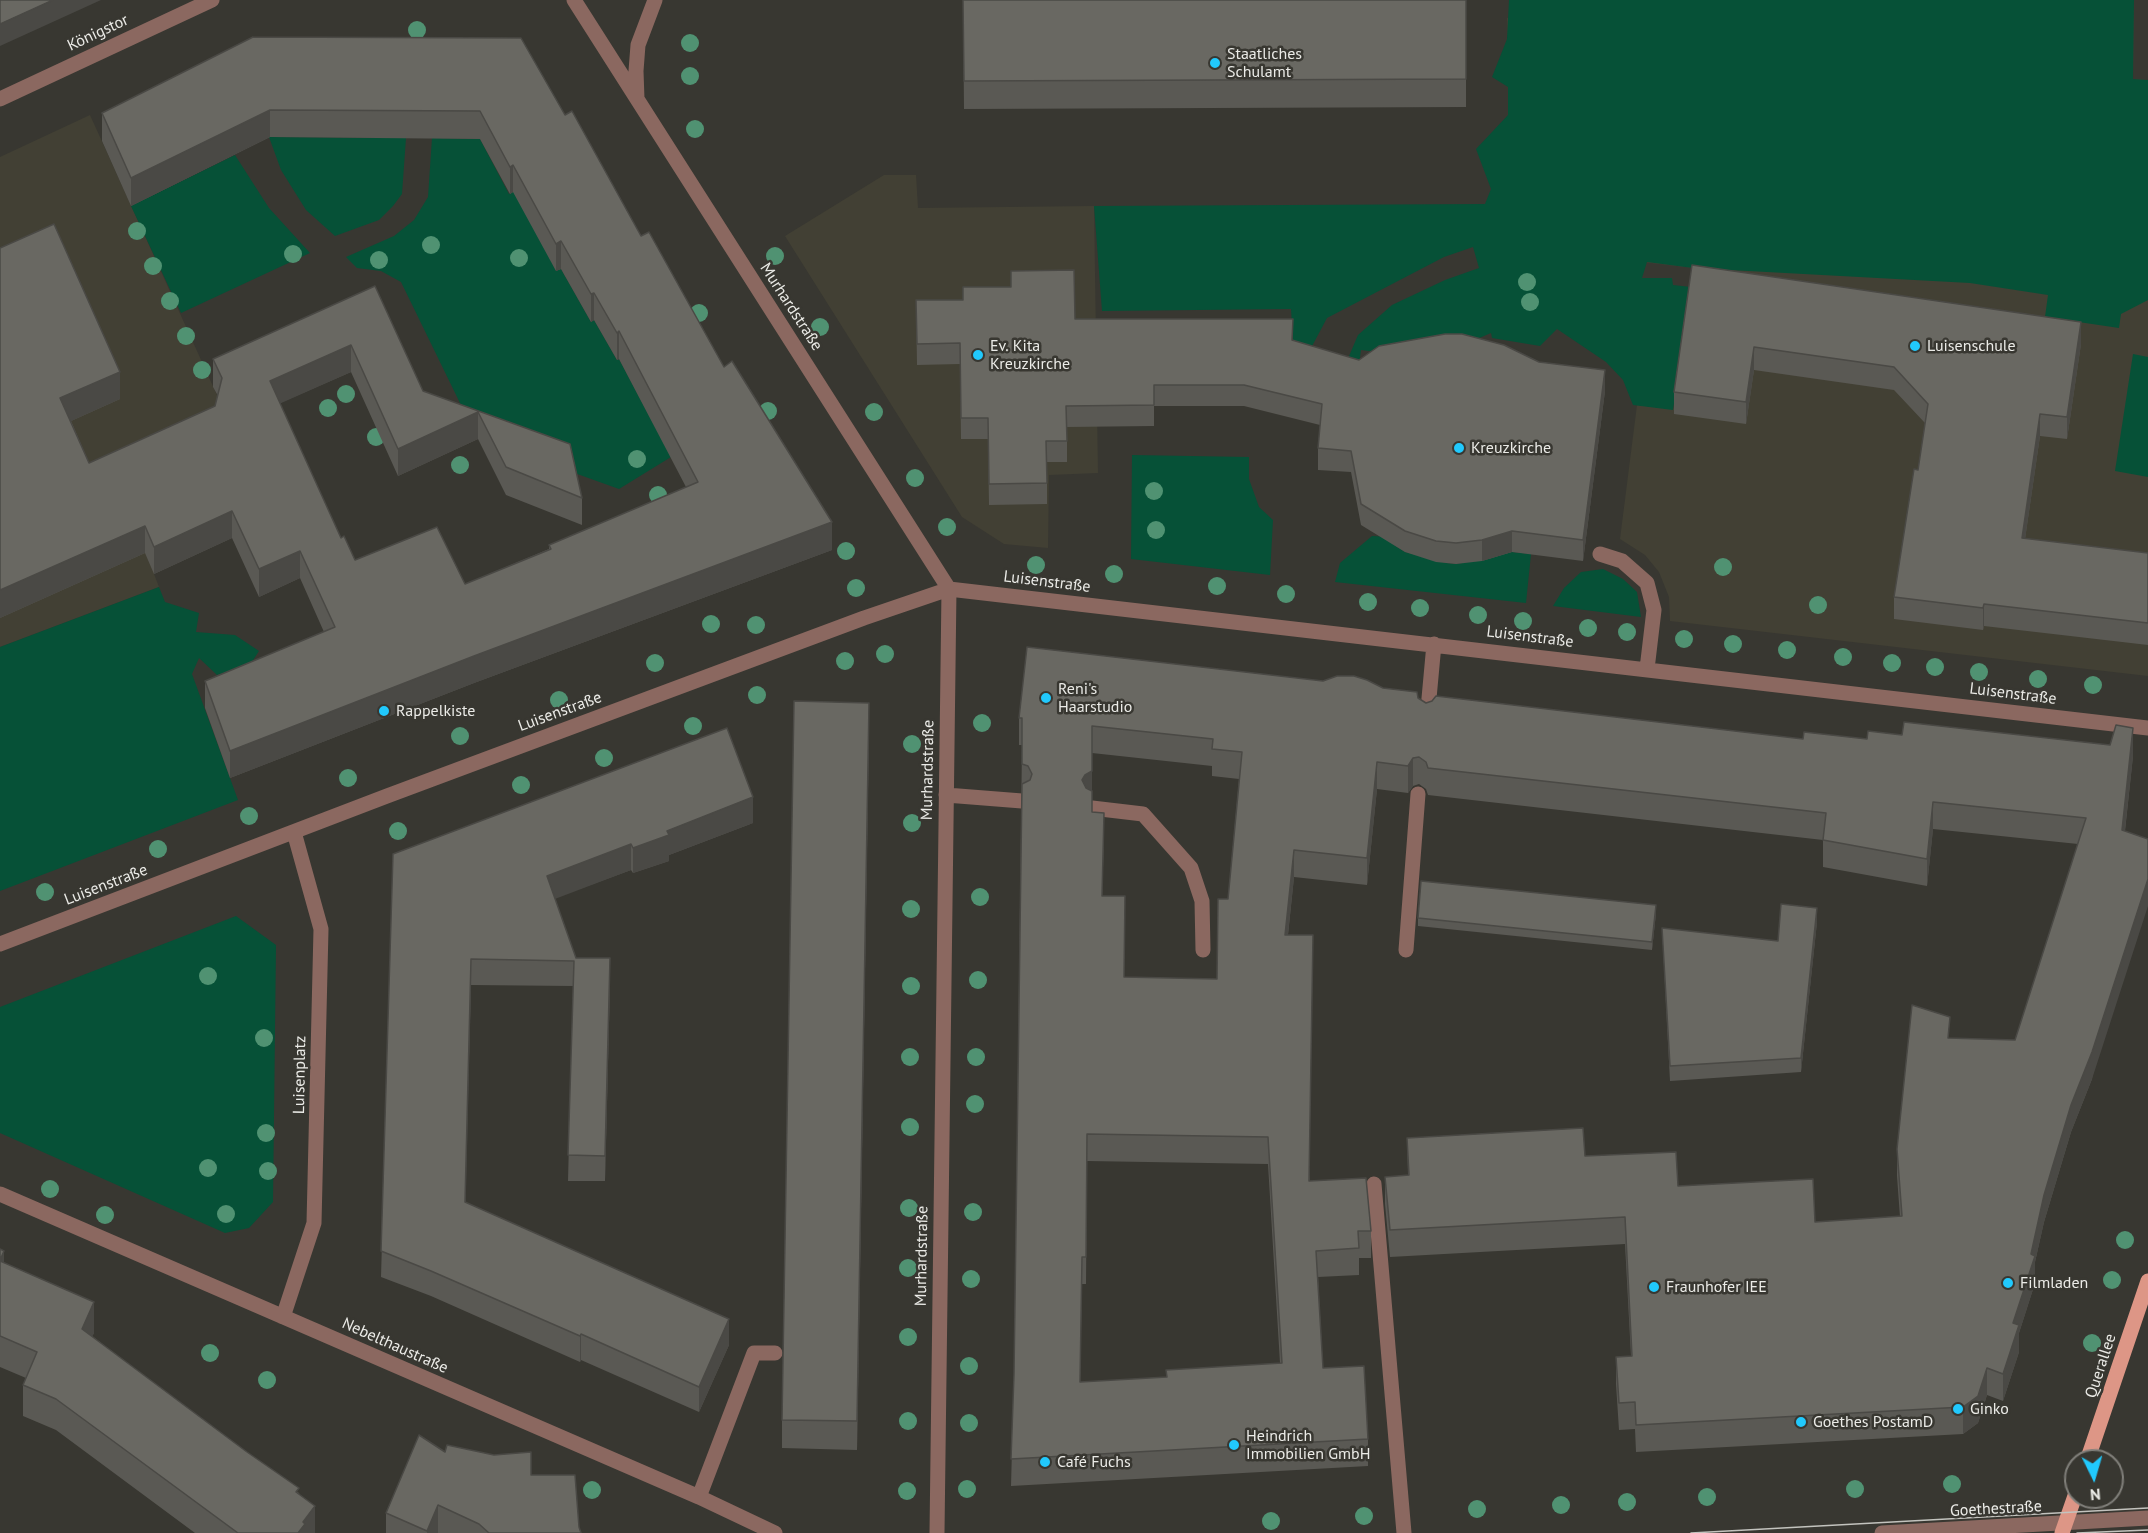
<!DOCTYPE html>
<html>
<head>
<meta charset="utf-8">
<style>
	body { margin:0 }
	#map { position:relative; width:2148px; height:1533px; overflow:hidden; background:#383731; font-family:"PT Sans",sans-serif }
	canvas { display:block }
	.north { position:absolute; left:2064px; top:1449px; width:60px; height:60px; box-sizing:border-box; background:#383731; border:2px solid #807f7a; border-radius:50%; rotate:175deg; font-size:16px; font-weight:700; line-height:24px; text-align:center; color:#ebebe7 }
	.north::after { content:''; display:block; margin:auto; width:21px; height:27px; background:#21c9fd; clip-path:polygon(50% 0,100% 100%,50% 72%,0 100%) }
</style>
</head>
<body>
<div id="map">
<canvas width="2148" height="1533"></canvas>
<div class="north">N</div>
</div>
<script>
const ctx = document.querySelector('canvas').getContext('2d');
ctx.lineJoin = 'round';
function paint(path, color) {
  ctx.fillStyle = color;
  ctx.fill(path, 'evenodd');
}
function toPath(rows) {
  const path = new Path2D();
  for (const r of rows) {
    path.moveTo(r[0], r[1]);
    for (let i = 2; i < r.length; i += 2) path.lineTo(r[i], r[i + 1]);
  }
  return path;
}
function strokePath(path, color, width, dash) {
  ctx.strokeStyle = color;
  ctx.lineWidth = width;
  ctx.lineCap = dash ? 'butt' : 'round';
  ctx.setLineDash(dash || []);
  ctx.stroke(path);
}
function label(font, color, halo, rows, align = 'center') {
  ctx.font = font + ' "PT Sans",sans-serif';
  ctx.lineWidth = 5;
  ctx.setLineDash([]);
  ctx.textBaseline = 'middle';
  ctx.strokeStyle = halo;
  ctx.fillStyle = color;
  for (const [text, x, y, turn = 0] of rows) {
    ctx.save();
    ctx.translate(x, y);
    ctx.rotate((+turn || 0) * Math.PI / 180);
    ctx.textAlign = isNaN(turn) ? turn : align;
    if (halo) ctx.strokeText(text, 0, 0);
    ctx.fillText(text, 0, 0);
    ctx.restore();
  }
}
paint(toPath([
	[1534,0,2134,0,2133,79,2148,80,2148,676,1670,621,1669,597,1659,572,1645,555,1620,539,1637,405,1673,409,1693,268,1517,247,1507,18,1534,18],
	[90,115,231,426,154,574,159,587,0,647,0,157],
	[884,175,916,175,918,208,1094,206,1098,473,1049,475,1048,548,1004,544,962,517,785,236]
]), '#424034');
paint(toPath([
	[1509,0,2134,0,2133,79,2148,80,2148,300,2121,314,2119,328,2045,317,2048,295,1970,283,1693,268,1647,262,1642,278,1672,278,1673,285,1691,287,1673,410,1633,405,1623,380,1606,362,1557,329,1540,346,1492,338,1491,333,1477,339,1392,354,1361,350,1358,372,1341,375,1358,335,1392,305,1445,280,1479,268,1473,247,1444,257,1327,318,1310,350,1292,362,1293,340,1291,309,1102,311,1094,206,1485,204,1491,189,1476,149,1508,115,1508,87,1492,77,1507,39],
	[269,137,406,138,402,194,393,206,379,220,335,236,306,210,281,170],
	[432,138,480,139,509,194,518,189,556,271,561,269,591,322,594,320,617,360,619,359,671,457,619,489,477,438,401,282,381,271,357,268,346,257,394,236,414,220,428,197],
	[235,155,269,208,310,253,181,313,131,206],
	[2133,354,2148,357,2148,477,2115,471],
	[1132,455,1249,457,1249,479,1259,507,1273,520,1270,575,1131,559],
	[1372,536,1390,537,1394,543,1394,545,1405,552,1446,563,1456,564,1488,559,1494,557,1502,551,1531,554,1526,603,1335,582,1340,563],
	[1603,569,1623,579,1637,592,1641,617,1553,606,1564,588,1581,572],
	[159,587,165,602,199,613,196,632,235,635,259,651,250,665,217,675,199,658,192,674,238,800,0,891,0,647],
	[236,916,276,945,273,1202,249,1228,225,1233,0,1133,0,1007]
]), '#065137');
strokePath(toPath([
	[574,0,949,589,937,1533],
	[0,99,212,0],
	[637,99,636,71,638,45,655,0],
	[1600,554,1622,561,1647,583,1654,610,1647,669],
	[1427,720,1434,644],
	[946,795,1022,801],
	[1092,808,1143,814,1191,868,1202,901,1203,950],
	[0,944,387,796,864,618,949,589,2148,728],
	[1406,950,1418,794],
	[1374,1184,1404,1533],
	[0,1194,699,1497,775,1533],
	[283,1317,314,1223,321,929,294,832],
	[699,1497,754,1353,775,1353],
	[1882,1533,2148,1518]
]), '#8b6860', 15);
strokePath(toPath([
	[2087,1461,2148,1281],
	[2062,1533,2076,1493]
]), '#dd9686', 15);
strokePath(toPath([
	[1691,1533,2148,1508],
	[2077,1533,2148,1530]
]), '#c3c3be', 1.5);
ctx.fillStyle = '#509272';
for (const [x, y] of [
	[417,30],
	[690,43],
	[690,76],
	[695,129],
	[137,231],
	[431,245],
	[293,254],
	[775,256],
	[519,258],
	[379,260],
	[153,266],
	[1527,282],
	[170,301],
	[1530,302],
	[699,313],
	[820,327],
	[186,336],
	[202,370],
	[346,394],
	[328,408],
	[768,411],
	[874,412],
	[376,437],
	[637,459],
	[460,465],
	[915,478],
	[1154,491],
	[658,495],
	[947,527],
	[1156,530],
	[846,551],
	[1036,565],
	[1723,567],
	[1114,574],
	[1217,586],
	[856,588],
	[1286,594],
	[1368,602],
	[1818,605],
	[1420,608],
	[1478,615],
	[1523,621],
	[711,624],
	[756,625],
	[1588,628],
	[1627,632],
	[1684,639],
	[1733,644],
	[1787,650],
	[885,654],
	[1843,657],
	[845,661],
	[655,663],
	[1892,663],
	[1935,667],
	[1979,672],
	[2038,679],
	[2093,685],
	[757,695],
	[559,700],
	[982,723],
	[693,726],
	[460,736],
	[912,744],
	[604,758],
	[348,778],
	[521,785],
	[249,816],
	[912,823],
	[398,831],
	[158,849],
	[45,892],
	[980,897],
	[911,909],
	[208,976],
	[978,980],
	[911,986],
	[264,1038],
	[910,1057],
	[976,1057],
	[975,1104],
	[910,1127],
	[266,1133],
	[208,1168],
	[268,1171],
	[50,1189],
	[909,1208],
	[973,1212],
	[226,1214],
	[105,1215],
	[2125,1240],
	[908,1268],
	[971,1279],
	[2112,1280],
	[908,1337],
	[2092,1343],
	[210,1353],
	[969,1366],
	[267,1380],
	[908,1421],
	[969,1423],
	[1952,1484],
	[967,1489],
	[1855,1489],
	[592,1490],
	[907,1491],
	[1707,1497],
	[1627,1502],
	[1561,1505],
	[1477,1509],
	[1364,1516],
	[1271,1521]
]) {
  ctx.beginPath();
  ctx.arc(x, y, 9, 0, 2 * Math.PI);
  ctx.fill();
}
paint(toPath([
	[963,0,1466,0,1466,107,964,109],
	[253,37,565,115,724,367,832,550,474,683,230,778,205,708,205,681,324,632,300,578,259,597,232,538,154,574,145,553,0,618,0,248,120,399,71,421,89,463,215,406,218,396,213,387,213,359,375,286,423,391,570,444,582,498,582,525,506,495,478,439,398,476,351,372,280,403,341,538,355,560,465,584,549,549,549,545,686,487,619,359,617,360,594,320,591,322,561,269,556,271,513,192,510,194,480,139,270,137,131,206,102,141,102,113],
	[1692,265,2081,344,2067,439,2040,436,2025,539,2148,553,2148,645,1984,626,1983,630,1894,619,1894,597,1918,470,1925,423,1894,390,1754,370,1746,424,1674,414,1674,392],
	[916,300,1075,319,1293,341,1359,360,1539,362,1605,391,1583,561,1512,552,1482,561,1456,564,1436,562,1405,552,1361,525,1351,472,1318,470,1318,448,1320,425,1244,406,1154,406,1154,426,1067,427,1067,462,1047,462,1047,504,989,505,988,439,961,439,960,364,917,365],
	[1383,688,1418,698,1426,703,1803,739,1867,739,1902,735,2133,756,2125,831,2092,1079,2071,1132,2044,1222,2035,1262,2035,1283,2019,1333,2019,1352,2003,1401,1987,1395,1978,1423,1963,1434,1636,1452,1635,1429,1619,1430,1616,1384,1616,1357,1631,1356,1625,1244,1390,1257,1385,1204,1385,1177,1408,1175,1407,1138,1585,1156,1678,1186,1815,1222,1900,1217,1897,1176,1897,1149,1950,1038,2015,1040,2078,844,1933,829,1927,886,1823,867,1823,840,1428,795,1426,789,1419,784,1413,786,1408,793,1377,789,1367,885,1294,877,1288,935,1310,1181,1371,1231,1371,1258,1359,1258,1359,1275,1318,1277,1323,1368,1368,1439,1368,1466,1011,1486,1014,1374,1022,745,1019,745,1019,718],
	[1092,753,1212,766,1212,776,1239,779,1228,899,1217,979,1124,977,1102,896,1104,840,1092,812],
	[1087,1161,1268,1164,1280,1363,1166,1370,1166,1377,1080,1382,1082,1284,1086,1284],
	[869,731,857,1450,782,1448,782,1420],
	[753,823,669,855,669,861,633,873,631,870,555,898,576,958,610,984,605,1181,568,1181,573,986,471,985,465,1202,729,1345,699,1412,581,1360,580,1362,431,1296,381,1277,393,854],
	[1656,913,1652,950,1418,926,1418,918],
	[1817,922,1801,1072,1670,1081,1662,928,1778,941],
	[0,1249,4,1263,94,1333,92,1336,299,1493,315,1533,195,1533,56,1430,23,1416,23,1385,26,1378,0,1367],
	[445,1452,531,1475,579,1527,581,1533,386,1533,386,1513]
]), '#5a5954');
paint(toPath([
	[53,0,101,0,0,46,0,24],
	[270,110,270,137,131,206,131,178],
	[513,165,513,192,510,194,510,167],
	[561,241,561,269,556,271,556,244],
	[594,293,594,320,591,322,591,294],
	[2081,322,2081,344,2067,439,2067,417],
	[619,331,619,359,617,360,617,333],
	[351,345,351,372,270,408,270,381],
	[1754,347,1754,370,1746,424,1746,402],
	[1605,370,1605,391,1583,561,1583,540],
	[120,372,120,399,60,426,60,398],
	[478,412,478,439,398,476,398,449],
	[2040,414,2040,436,2022,560,2022,538],
	[232,511,232,538,154,574,154,547],
	[832,522,832,550,474,683,230,778,230,751,474,656],
	[145,526,145,553,0,618,0,590],
	[1512,531,1512,552,1482,561,1482,540],
	[300,551,300,578,259,597,259,569],
	[1984,604,1984,626,1983,630,1983,608],
	[869,703,869,731,857,1450,857,1421],
	[2133,728,2133,756,2122,857,2122,830],
	[1413,758,1413,786,1408,793,1408,766],
	[1377,762,1377,789,1367,885,1367,858],
	[1092,771,1092,798,1082,807,1082,780,1085,775],
	[753,797,753,823,669,855,669,861,633,873,633,848,667,831],
	[1933,802,1933,829,1927,886,1927,859],
	[631,844,631,870,547,902,547,876],
	[1294,850,1294,877,1285,962,1285,935],
	[2148,879,2148,906,2092,1079,2071,1132,2044,1222,2035,1262,2035,1283,2019,1333,2019,1352,2003,1401,2003,1374,2013,1323,2031,1254,2044,1195,2071,1105],
	[1656,905,1656,913,1652,950,1652,942],
	[1817,908,1817,922,1801,1072,1801,1058],
	[610,958,610,984,605,1181,605,1156],
	[471,959,471,985,465,1228,465,1202],
	[4,1251,4,1282,0,1260],
	[94,1302,94,1333,82,1360,82,1329],
	[729,1319,729,1345,699,1412,699,1387],
	[581,1334,581,1360,580,1362,580,1336],
	[1987,1368,1987,1395,1978,1423,1963,1434,1963,1407],
	[438,1505,438,1533,427,1533,427,1531],
	[315,1506,315,1533,298,1533,303,1522]
]), '#4a4945');
const building = toPath([
	[0,0,53,0,0,24,0,0],
	[963,0,1466,0,1466,79,964,81,963,0],
	[253,37,521,38,565,115,572,111,641,236,649,232,724,367,732,361,832,522,474,656,230,751,205,681,335,627,300,551,259,569,232,511,154,547,145,526,0,590,0,248,54,224,120,372,60,398,89,463,215,406,222,378,213,359,375,286,423,391,570,444,582,498,506,467,478,412,398,449,351,345,270,381,341,538,344,536,355,560,437,527,465,584,551,549,549,545,698,482,619,331,617,333,594,293,591,294,561,241,556,244,513,165,510,167,480,111,270,110,131,178,102,113,253,37],
	[1692,265,2081,322,2067,417,2040,414,2022,538,2148,553,2148,623,1984,604,1983,608,1894,597,1914,469,1918,470,1928,404,1894,367,1754,347,1746,402,1674,392,1692,265],
	[1074,270,1075,319,1293,319,1292,340,1359,360,1379,346,1445,334,1462,334,1504,345,1539,362,1605,370,1583,540,1512,531,1482,540,1456,543,1436,541,1405,531,1361,504,1351,451,1318,448,1322,404,1244,385,1154,385,1154,405,1066,406,1067,441,1046,441,1047,483,989,484,988,418,961,418,960,343,917,344,916,300,963,300,963,287,1011,287,1011,271,1074,270],
	[1027,647,1323,681,1337,676,1354,676,1367,680,1383,688,1417,692,1418,698,1426,703,1432,701,1436,696,1803,739,1804,732,1867,739,1868,731,1902,735,1904,722,2110,745,2116,725,2133,728,2122,830,2148,839,2148,879,2092,1052,2071,1105,2044,1195,2031,1254,2035,1256,2013,1323,2019,1325,2003,1374,1987,1368,1978,1396,1963,1407,1636,1425,1635,1402,1619,1403,1616,1357,1632,1356,1625,1217,1390,1230,1385,1177,1409,1175,1407,1138,1583,1128,1585,1156,1676,1152,1678,1186,1813,1179,1815,1222,1902,1216,1897,1149,1912,1005,1950,1017,1948,1038,2015,1040,2086,818,1933,802,1927,859,1823,840,1826,813,1428,768,1426,762,1419,757,1413,758,1408,766,1377,762,1367,858,1294,850,1285,935,1313,935,1309,1181,1366,1178,1371,1231,1358,1231,1359,1248,1316,1251,1323,1368,1364,1366,1368,1439,1011,1459,1014,1374,1022,784,1030,780,1032,774,1028,766,1022,764,1022,718,1019,718,1027,647],
	[1092,726,1213,739,1212,749,1242,752,1228,899,1218,899,1217,979,1124,977,1125,896,1102,896,1104,813,1092,812,1092,791,1086,788,1082,780,1085,775,1092,771,1092,726],
	[1087,1134,1268,1137,1282,1363,1166,1370,1167,1377,1080,1382,1082,1257,1086,1257,1087,1134],
	[794,701,869,703,857,1421,782,1420,794,701],
	[727,728,753,797,667,831,669,835,633,848,631,844,547,876,576,958,610,958,605,1156,568,1155,574,961,471,959,465,1202,729,1319,699,1387,581,1334,580,1336,431,1271,381,1251,393,854,727,728],
	[1421,881,1656,905,1652,942,1418,918,1421,881],
	[1781,904,1817,908,1801,1058,1670,1066,1662,928,1778,941,1781,904],
	[0,1249,4,1251,0,1260,0,1249],
	[0,1261,94,1302,82,1329,247,1452,299,1488,296,1492,315,1506,303,1522,305,1524,298,1533,238,1533,56,1399,23,1385,37,1352,0,1336,0,1261],
	[419,1435,445,1452,447,1445,494,1455,531,1452,531,1475,575,1475,579,1527,581,1533,489,1533,479,1524,438,1505,427,1531,386,1513,419,1435]
]);
paint(building, '#696862');
strokePath(building, '#4a4945', 1.5);
for (const [x, y, r, color] of [
	[1215,63,6,"#21c9fd"],
	[1915,346,6,"#21c9fd"],
	[978,355,6,"#21c9fd"],
	[1459,448,6,"#21c9fd"],
	[1046,698,6,"#21c9fd"],
	[384,711,6,"#21c9fd"],
	[2008,1283,6,"#21c9fd"],
	[1654,1287,6,"#21c9fd"],
	[1958,1409,6,"#21c9fd"],
	[1801,1422,6,"#21c9fd"],
	[1234,1445,6,"#21c9fd"],
	[1045,1462,6,"#21c9fd"]
]) {
  const dot = new Path2D();
  dot.arc(x, y, r, 0, 2 * Math.PI);
  ctx.fillStyle = color;
  ctx.fill(dot);
  strokePath(dot, '#383731', 2);
}
label('16px', '#ebebe7', '#383731', [
	["Königstor",98,33,-25],
	["Murhardstraße",791,307,57],
	["Luisenstraße",1047,582,7],
	["Luisenstraße",1530,637,7],
	["Luisenstraße",2013,694,7],
	["Luisenstraße",560,712,-20],
	["Murhardstraße",928,770,-89],
	["Luisenstraße",106,885,-21],
	["Luisenplatz",300,1075,-89],
	["Murhardstraße",922,1256,-89],
	["Nebelthaustraße",395,1346,24],
	["Querallee",2101,1366,-72],
	["Goethestraße",1996,1509,-3]
]);
label('16px', '#ebebe7', '#383731', [
	["Staatliches",1227,54],
	["Schulamt",1227,72],
	["Ev. Kita",990,346],
	["Kreuzkirche",990,364],
	["Luisenschule",1927,346],
	["Kreuzkirche",1471,448],
	["Reni's",1058,689],
	["Haarstudio",1058,707],
	["Rappelkiste",396,711],
	["Filmladen",2020,1283],
	["Fraunhofer IEE",1666,1287],
	["Ginko",1970,1409],
	["Goethes PostamD",1813,1422],
	["Heindrich",1246,1436],
	["Immobilien GmbH",1246,1454],
	["Café Fuchs",1057,1462]
], 'left');
</script>
</body>
</html>
